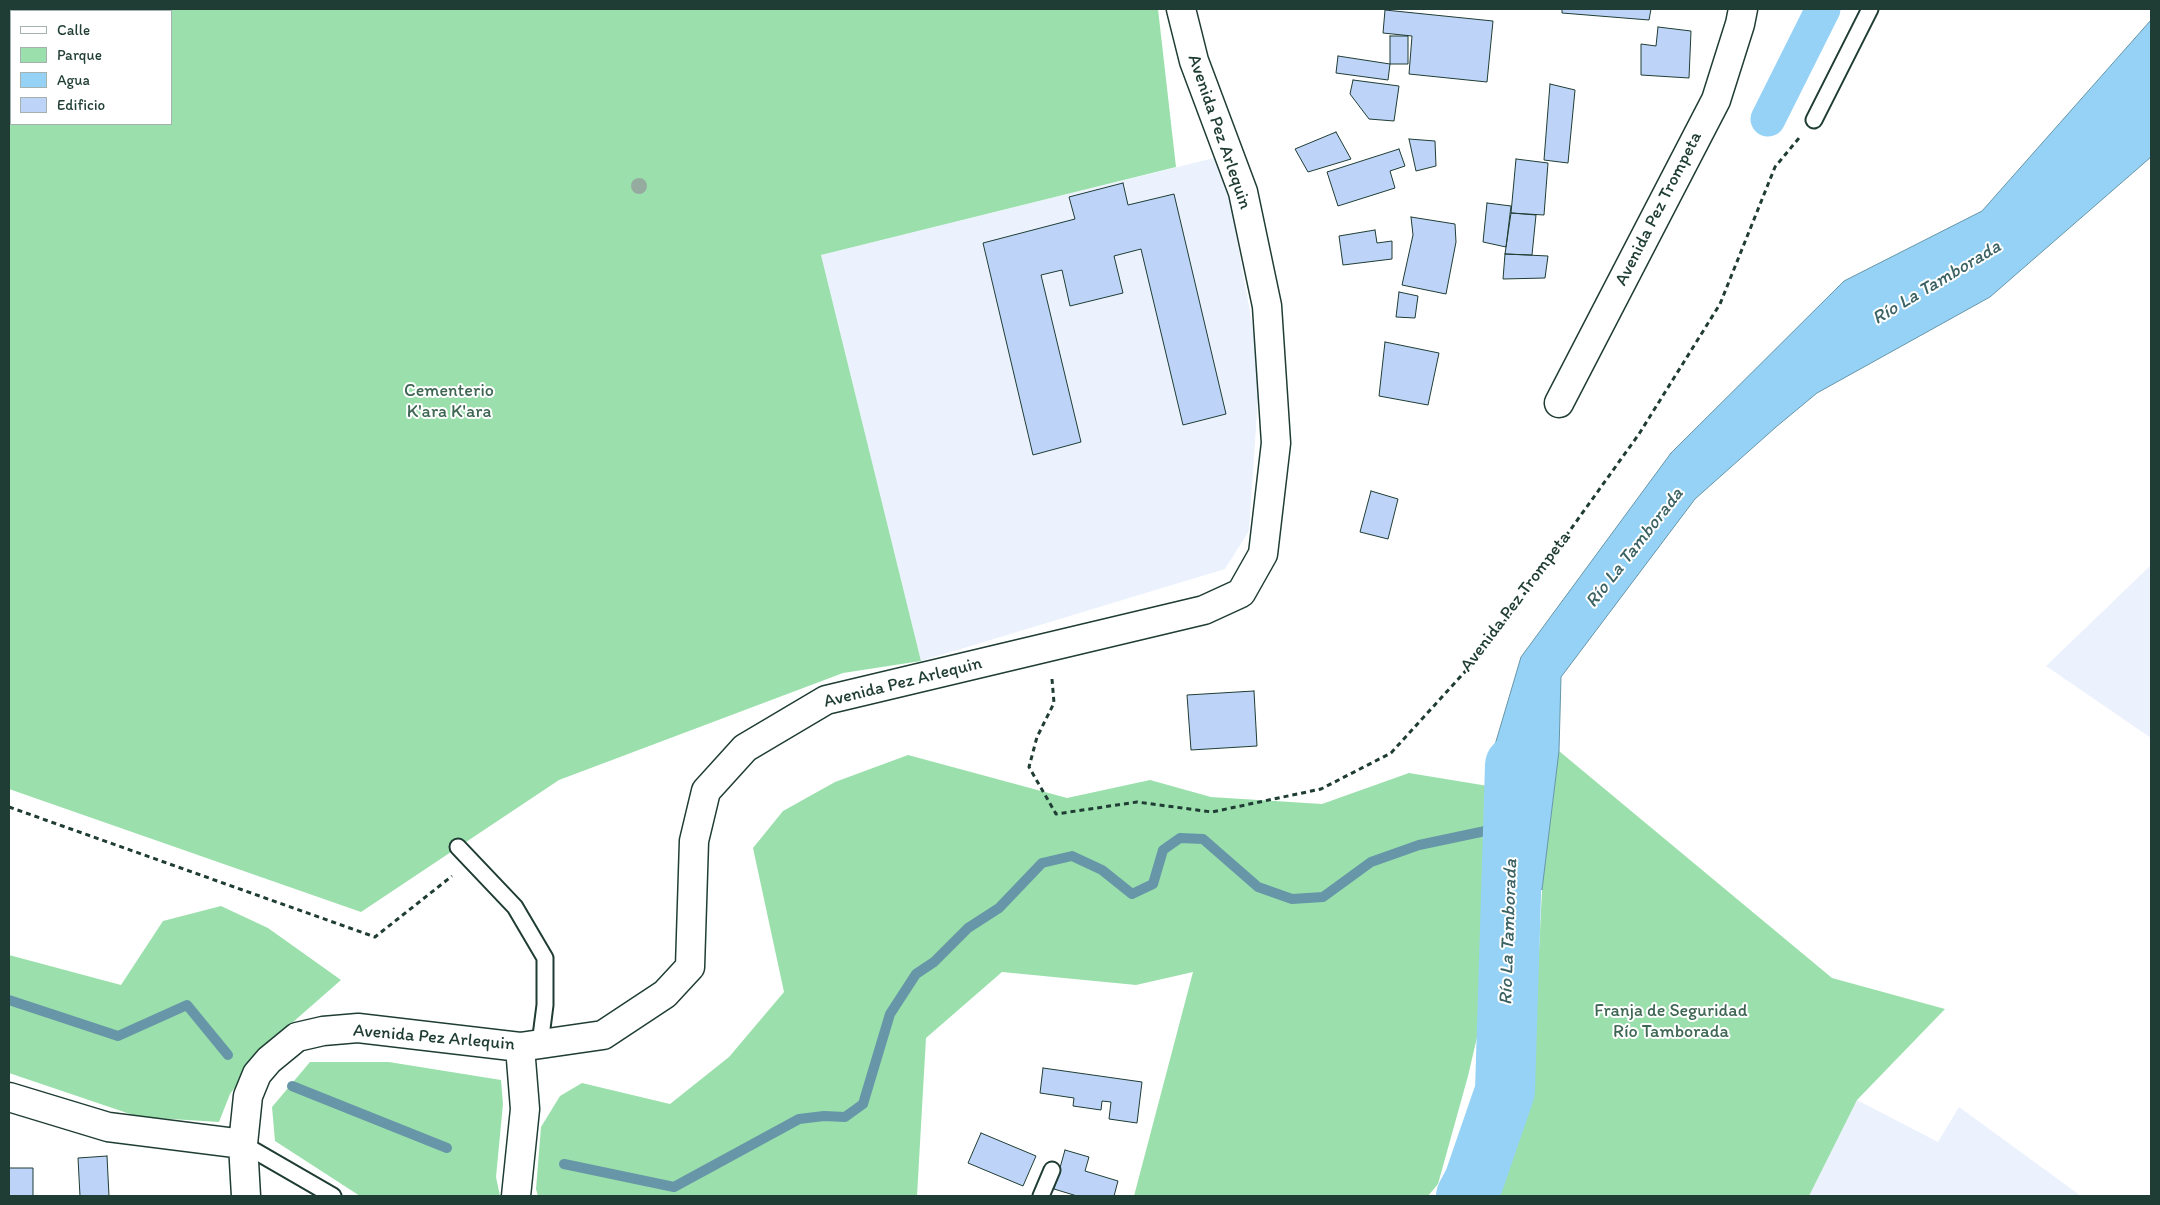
<!DOCTYPE html>
<html>
<head>
<meta charset="utf-8">
<style>
	body { margin:0 }
	#map { position:relative; width:2160px; height:1205px; overflow:hidden; background:#fff; font-family:Itim,sans-serif }
	canvas { display:block }
	.frame { position:absolute; inset:0; border:10px solid #1f3d34; pointer-events:none }
	.legend { position:absolute; left:10px; top:10px; width:162px; height:115px; box-sizing:border-box; background:#fff; border:1px solid #a5b1ae; margin:0; padding:6px 9px; list-style:none; font-size:15px; color:#1f3d34 }
	.legend li { display:flex; align-items:center; gap:10px; height:25px }
	.legend b { width:25px; border:1px solid #a5b1ae }
</style>
</head>
<body>
<div id="map">
<canvas width="2160" height="1205"></canvas>
<div class="frame"></div>
<ul class="legend">
<li><b style="height:6px;background:#fff"></b>Calle</li>
<li><b style="height:14px;background:#9be0ac"></b>Parque</li>
<li><b style="height:14px;background:#95d2f5"></b>Agua</li>
<li><b style="height:14px;background:#bdd4f8"></b>Edificio</li>
</ul>
</div>
<script>
const ctx = document.querySelector('canvas').getContext('2d');
ctx.lineJoin = 'round';
function paint(path, color) {
  ctx.fillStyle = color;
  ctx.fill(path, 'evenodd');
}
function toPath(rows) {
  const path = new Path2D();
  for (const r of rows) {
    path.moveTo(r[0], r[1]);
    for (let i = 2; i < r.length; i += 2) path.lineTo(r[i], r[i + 1]);
  }
  return path;
}
function strokePath(path, color, width, dash) {
  ctx.strokeStyle = color;
  ctx.lineWidth = width;
  ctx.lineCap = dash ? 'butt' : 'round';
  ctx.setLineDash(dash || []);
  ctx.stroke(path);
}
function label(font, color, halo, rows, align = 'center') {
  ctx.font = font + ' Itim,sans-serif';
  ctx.lineWidth = 4;
  ctx.setLineDash([]);
  ctx.textBaseline = 'middle';
  ctx.strokeStyle = halo;
  ctx.fillStyle = color;
  for (const [text, x, y, turn = 0] of rows) {
    ctx.save();
    ctx.translate(x, y);
    ctx.rotate((+turn || 0) * Math.PI / 180);
    ctx.textAlign = isNaN(turn) ? turn : align;
    if (halo) ctx.strokeText(text, 0, 0);
    ctx.fillText(text, 0, 0);
    ctx.restore();
  }
}
paint(toPath([
	[1222,156,1260,368,1249,531,1225,569,921,661,821,255],
	[2151,565,2151,738,2046,666],
	[1857,1100,1938,1142,1959,1107,2081,1196,1809,1196]
]), '#ebf2fd');
paint(toPath([
	[9,9,1158,9,1176,167,821,255,921,661,843,673,559,780,361,912,9,789],
	[11,11,171,11,171,124,11,124],
	[1559,751,1832,978,1945,1009,1857,1100,1809,1196,1491,1196,1506,1172,1534,1052,1542,890],
	[908,755,1067,798,1150,780,1211,797,1322,804,1409,773,1488,786,1485,1003,1468,1076,1438,1184,1428,1196,1134,1196,1193,972,1136,985,1002,972,926,1038,917,1196,538,1196,536,1189,541,1127,560,1096,582,1083,670,1104,729,1057,784,992,753,848,783,811,835,782],
	[221,906,268,928,341,980,268,1044,230,1094,219,1122,139,1117,9,1073,9,955,121,985,163,921],
	[310,1062,389,1062,501,1080,503,1104,496,1177,500,1196,360,1196,275,1141,272,1107]
]), '#9be0ac');
const water = toPath([
	[2151,20,2151,157,1990,297,1817,393,1776,427,1695,499,1561,677,1559,751,1542,890,1487,812,1489,765,1521,657,1671,453,1844,281,1982,211,2151,20]
]);
paint(water, '#95d2f5');
strokePath(water, '#6696a8', 1);
strokePath(toPath([
	[9,1000,118,1036,187,1005,228,1055],
	[292,1086,447,1148],
	[564,1164,674,1187,799,1119,824,1116,845,1117,863,1104,890,1014,916,974,934,962,968,928,999,908,1042,863,1072,856,1102,870,1132,894,1153,884,1163,850,1180,838,1203,839,1258,887,1292,899,1323,897,1371,862,1419,845,1509,826]
]), '#6696a8', 10);
strokePath(toPath([
	[1768,119,1823,9]
]), '#95d2f5', 35);
strokePath(toPath([
	[1466,1196,1474,1181,1505,1091,1515,765]
]), '#95d2f5', 60);
const building = toPath([
	[1562,9,1651,9,1649,20,1562,13,1562,9],
	[1385,10,1493,21,1487,82,1409,74,1412,36,1383,33,1385,10],
	[1658,27,1691,31,1689,78,1641,75,1641,44,1656,46,1658,27],
	[1390,36,1408,36,1408,64,1390,64,1390,36],
	[1338,56,1390,64,1388,80,1336,73,1338,56],
	[1353,80,1399,86,1394,121,1369,119,1350,94,1353,80],
	[1550,84,1575,90,1568,163,1544,160,1550,84],
	[1336,132,1351,159,1308,172,1295,149,1336,132],
	[1409,139,1435,141,1436,166,1416,171,1409,139],
	[1399,149,1405,166,1390,171,1395,188,1338,206,1327,172,1399,149],
	[1516,159,1548,163,1544,215,1511,213,1516,159],
	[1123,183,1128,205,1174,194,1226,414,1183,425,1141,249,1114,256,1123,293,1070,306,1062,270,1041,275,1081,442,1033,455,983,243,1075,219,1069,197,1123,183],
	[1487,203,1511,206,1506,247,1483,242,1487,203],
	[1511,213,1536,215,1532,255,1505,254,1511,213],
	[1411,217,1455,224,1456,242,1446,294,1402,285,1413,235,1411,217],
	[1375,230,1377,243,1392,241,1392,259,1343,265,1339,236,1375,230],
	[1505,254,1548,256,1545,278,1503,279,1505,254],
	[1399,292,1418,296,1415,318,1396,317,1399,292],
	[1385,342,1439,353,1428,405,1379,396,1385,342],
	[1371,491,1398,499,1388,539,1360,532,1371,491],
	[1254,691,1257,746,1191,750,1187,695,1254,691],
	[1043,1068,1142,1082,1137,1123,1109,1119,1111,1102,1102,1101,1101,1110,1073,1106,1074,1098,1040,1093,1043,1068],
	[981,1133,1036,1156,1023,1186,968,1163,981,1133],
	[1065,1150,1089,1157,1085,1171,1118,1181,1114,1196,1077,1196,1054,1189,1065,1150],
	[107,1156,109,1196,80,1196,78,1158,107,1156],
	[9,1168,33,1168,33,1196,9,1196,9,1168]
]);
paint(building, '#bdd4f8');
strokePath(building, '#1f3d34', 1);
const service = toPath([
	[1814,120,1870,9],
	[458,847,515,907,545,958,545,1005,540,1044],
	[243,1144,333,1196],
	[1041,1196,1052,1170]
]);
const minor = toPath([
	[1559,403,1716,100,1740,24,1743,9],
	[9,1097,108,1127,243,1144],
	[246,1196,243,1144,248,1096,257,1074,269,1060,297,1037,323,1031,358,1028,520,1047,603,1035,665,994,690,967,694,841,706,791,745,748,826,700,1204,610,1241,593,1263,554,1276,443,1267,306,1243,192,1194,61,1181,9],
	[516,1196,525,1109,520,1047]
]);
strokePath(service, '#1f3d34', 19);
strokePath(minor, '#1f3d34', 31);
strokePath(toPath([
	[1052,679,1054,703,1037,737,1029,767,1056,814,1137,802,1212,812,1321,789,1391,753,1482,653,1639,434,1720,304,1775,167,1799,138],
	[9,807,375,937,452,876]
]), '#1f3d34', 3, [5, 4]);
strokePath(service, '#fff', 15);
strokePath(minor, '#fff', 28);
ctx.fillStyle = '#95aba0';
for (const [x, y] of [
	[639,186]
]) {
  ctx.beginPath();
  ctx.arc(x, y, 8, 0, 2 * Math.PI);
  ctx.fill();
}
label('18px', '#1f3d34', '#fff', [
	["Avenida Pez Arlequin",1219,132,71],
	["Avenida Pez Trompeta",1659,209,-63],
	["Avenida Pez Trompeta",1516,602,-53],
	["Avenida Pez Arlequin",903,683,-14],
	["Avenida Pez Arlequin",434,1038,5]
]);
label('18px', '#3e6652', '#fff', [
	["Cementerio",449,391],
	["K'ara K'ara",449,412],
	["Franja de Seguridad",1671,1011],
	["Río Tamborada",1671,1032]
]);
label('italic 19px', '#3c6264', '#fff', [
	["Río La Tamborada",1937,283,-31],
	["Río La Tamborada",1635,548,-52],
	["Río La Tamborada",1509,932,-88]
]);
</script>
</body>
</html>
